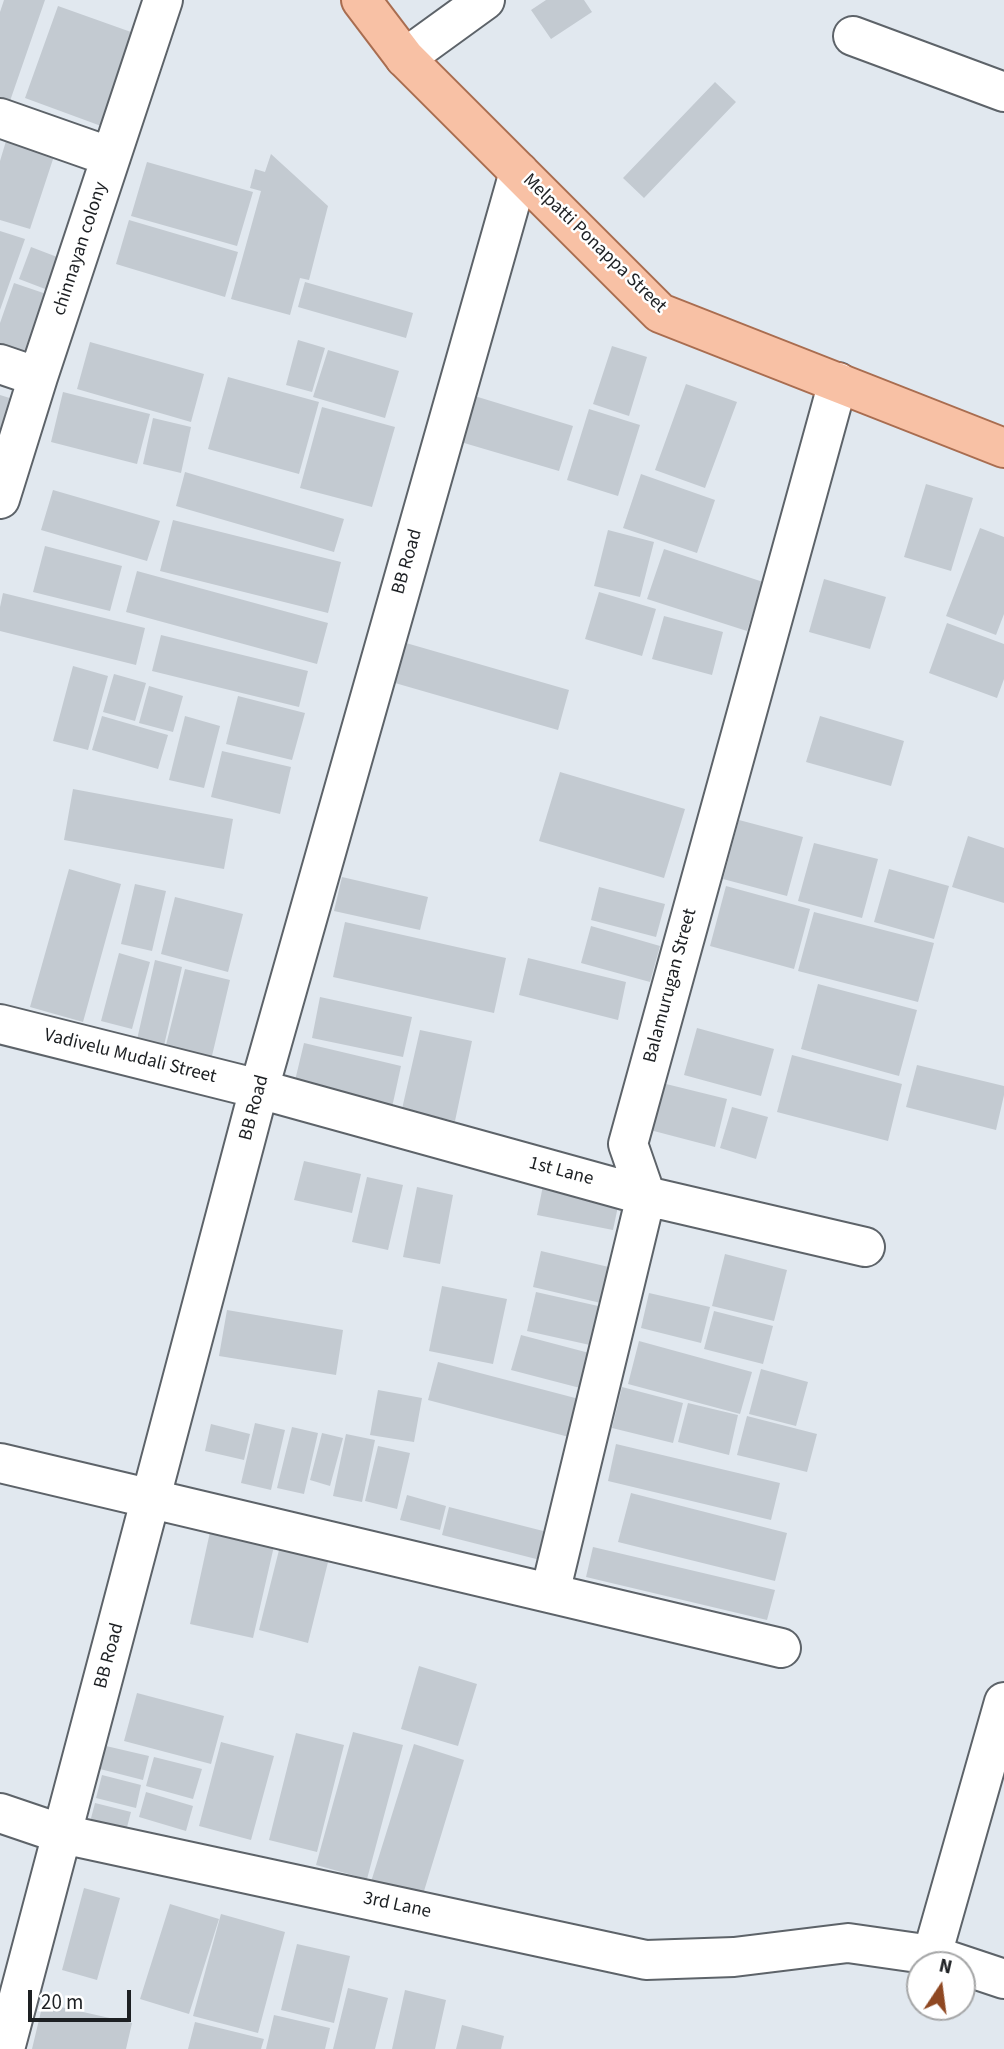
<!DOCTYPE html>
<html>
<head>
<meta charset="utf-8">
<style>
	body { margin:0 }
	#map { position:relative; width:1004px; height:2049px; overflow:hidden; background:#e1e8ef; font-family:"Source Sans 3",sans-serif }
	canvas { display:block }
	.north { position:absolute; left:906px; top:1951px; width:70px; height:70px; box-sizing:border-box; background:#fff; border:2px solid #a5a6a7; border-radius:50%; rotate:13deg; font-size:19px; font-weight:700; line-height:28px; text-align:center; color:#1d2023 }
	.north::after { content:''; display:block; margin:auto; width:24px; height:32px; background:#8f4822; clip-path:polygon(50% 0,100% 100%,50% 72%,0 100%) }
	.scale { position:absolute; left:28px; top:1990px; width:103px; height:32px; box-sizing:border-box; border:4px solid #1d2023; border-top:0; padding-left:9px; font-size:21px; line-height:24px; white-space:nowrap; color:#1d2023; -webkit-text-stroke:5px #fff; paint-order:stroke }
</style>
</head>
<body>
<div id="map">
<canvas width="1004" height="2049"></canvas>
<div class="north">N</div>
<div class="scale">20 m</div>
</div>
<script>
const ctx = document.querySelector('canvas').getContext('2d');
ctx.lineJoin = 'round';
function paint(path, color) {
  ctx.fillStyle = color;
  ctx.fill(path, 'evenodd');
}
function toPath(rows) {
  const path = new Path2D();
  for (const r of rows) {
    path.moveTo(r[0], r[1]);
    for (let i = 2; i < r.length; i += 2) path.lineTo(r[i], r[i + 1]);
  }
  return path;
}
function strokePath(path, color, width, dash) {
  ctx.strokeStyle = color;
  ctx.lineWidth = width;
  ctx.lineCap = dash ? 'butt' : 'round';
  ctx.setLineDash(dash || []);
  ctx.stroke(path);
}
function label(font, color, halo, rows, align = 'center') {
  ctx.font = font + ' "Source Sans 3",sans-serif';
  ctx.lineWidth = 5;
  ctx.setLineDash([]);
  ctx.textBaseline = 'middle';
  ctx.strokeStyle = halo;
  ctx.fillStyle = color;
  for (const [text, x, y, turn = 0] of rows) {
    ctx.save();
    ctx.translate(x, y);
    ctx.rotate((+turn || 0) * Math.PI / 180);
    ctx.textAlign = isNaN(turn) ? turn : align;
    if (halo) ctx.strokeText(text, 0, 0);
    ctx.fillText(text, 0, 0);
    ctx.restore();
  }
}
paint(toPath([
	[4,0,45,0,10,101,0,98,0,12],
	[546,0,584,0,592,12,551,39,531,10],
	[58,6,145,37,112,130,25,98],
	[715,82,736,102,644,198,623,178],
	[9,131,57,147,30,229,0,220,0,161],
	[271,154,328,206,309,280,300,278,290,315,231,299,261,191,250,188,255,169,265,172],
	[147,162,253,192,237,246,131,216],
	[129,220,238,252,225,297,116,264],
	[0,231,25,239,0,310],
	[31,247,65,260,53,292,19,279],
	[305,282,413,313,406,338,298,307],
	[14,283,61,299,39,360,0,346,0,323],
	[298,340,325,348,312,392,286,385],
	[90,342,204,374,191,422,77,389],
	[612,346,647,357,629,416,593,404],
	[328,350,399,371,385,418,313,397],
	[228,377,319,402,299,474,208,449],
	[686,384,737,402,705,488,655,470],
	[63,392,150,414,137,464,51,442],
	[468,394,573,426,559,471,454,440],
	[0,395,16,400,0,448],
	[322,407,395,427,372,507,300,488],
	[589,409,640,425,618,496,567,480],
	[153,418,191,427,181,473,143,464],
	[185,472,344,519,334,552,176,506],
	[641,474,715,500,697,553,623,528],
	[926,484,973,498,951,571,904,557],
	[53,490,160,521,147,561,41,530],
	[173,520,341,562,328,613,160,571],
	[980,528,1004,537,1004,614,996,635,946,616],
	[608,530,654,542,640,597,594,586],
	[45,546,122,566,110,611,33,592],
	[664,549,763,582,747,631,647,599],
	[137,571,328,623,317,664,126,612],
	[824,579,886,597,870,649,809,632],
	[599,592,656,609,642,656,585,639],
	[3,593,145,628,136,665,0,631,0,607],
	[664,616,723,632,712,675,652,659],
	[947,623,1004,644,1004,679,997,698,929,673],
	[161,635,308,671,299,707,152,671],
	[406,643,569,690,558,730,395,683],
	[73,666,108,676,88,750,53,741],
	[114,674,146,683,135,721,103,712],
	[149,686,183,696,173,732,139,723],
	[238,696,305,713,292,760,226,744],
	[102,716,168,735,158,769,92,750],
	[185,716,220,726,204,788,169,780],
	[820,716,904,741,891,786,806,762],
	[222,751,291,767,280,814,211,797],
	[560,772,685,809,664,878,539,841],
	[73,789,233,819,224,869,64,840],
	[739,820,803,837,787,896,723,879],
	[968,836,1004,848,1004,903,952,887],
	[814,843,878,859,862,918,798,901],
	[69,869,121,884,83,1022,30,1007],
	[889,869,949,886,934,939,874,922],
	[342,877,428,897,420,930,334,911],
	[135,884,166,891,152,951,121,944],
	[726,886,810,909,794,969,710,946],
	[599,887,665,904,656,937,591,920],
	[175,897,243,914,228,972,161,954],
	[814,912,934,943,918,1002,798,971],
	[345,922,506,958,494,1013,333,977],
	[591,926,660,946,650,982,581,963],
	[119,953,150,962,132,1029,101,1021],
	[528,958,626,982,618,1020,519,995],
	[155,960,182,967,163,1050,136,1044],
	[185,969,230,980,211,1060,165,1049],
	[818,984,917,1010,899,1076,801,1049],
	[320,997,412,1017,403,1057,312,1038],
	[697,1028,774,1049,761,1096,684,1075],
	[420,1030,472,1041,455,1121,402,1109],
	[304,1043,401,1066,391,1112,293,1089],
	[792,1055,902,1084,888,1141,777,1112],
	[917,1065,1004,1086,1004,1095,996,1130,906,1107],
	[662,1083,727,1099,715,1147,650,1130],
	[732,1107,768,1117,756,1159,720,1148],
	[304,1161,361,1174,352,1213,294,1200],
	[367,1177,403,1185,388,1250,352,1242],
	[544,1181,620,1197,613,1230,537,1215],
	[417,1187,453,1195,440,1264,403,1257],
	[541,1251,613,1268,605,1304,533,1287],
	[725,1254,787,1270,774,1321,712,1306],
	[442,1286,507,1299,493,1364,429,1351],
	[536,1292,607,1308,599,1347,527,1331],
	[649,1293,710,1307,701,1343,641,1328],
	[227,1310,343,1330,336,1375,219,1356],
	[714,1311,773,1326,763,1364,704,1349],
	[521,1335,593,1354,584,1389,511,1370],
	[639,1341,752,1372,740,1414,628,1384],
	[438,1362,579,1399,569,1437,428,1400],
	[761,1369,808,1382,796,1426,749,1414],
	[622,1387,683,1403,673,1443,612,1428],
	[378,1390,422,1398,414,1442,370,1435],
	[688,1403,738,1415,729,1455,678,1442],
	[747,1416,817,1434,807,1472,737,1455],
	[255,1423,285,1430,271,1490,241,1483],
	[211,1424,250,1434,244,1460,205,1451],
	[292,1427,318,1433,304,1494,277,1488],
	[322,1433,343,1438,330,1486,310,1480],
	[346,1434,375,1440,362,1502,333,1496],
	[616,1444,780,1483,771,1520,608,1481],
	[378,1446,410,1453,397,1509,365,1501],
	[631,1493,787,1533,775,1581,618,1542],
	[407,1495,446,1506,440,1530,400,1520],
	[449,1507,555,1534,548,1562,442,1535],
	[210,1532,274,1546,253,1638,190,1624],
	[281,1542,330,1554,308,1643,259,1630],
	[593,1547,775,1590,767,1620,586,1577],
	[419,1666,477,1684,458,1746,401,1729],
	[137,1693,224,1716,211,1764,124,1741],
	[353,1732,403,1745,367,1879,316,1865],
	[296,1733,344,1745,317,1852,269,1840],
	[221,1742,274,1756,251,1840,199,1826],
	[414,1744,464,1760,421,1901,370,1885],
	[106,1746,149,1756,143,1780,100,1769],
	[154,1757,202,1769,193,1799,146,1786],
	[102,1775,141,1785,136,1808,96,1798],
	[146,1792,193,1806,186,1831,139,1817],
	[95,1803,131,1812,126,1831,90,1822],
	[84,1888,120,1898,97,1980,62,1970],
	[170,1904,219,1919,189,2014,140,1999],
	[221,1914,285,1932,258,2033,193,2016],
	[297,1944,350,1956,334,2023,281,2010],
	[348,1988,388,1998,375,2049,333,2049],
	[405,1990,446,2000,435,2049,392,2049],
	[43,2003,132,2023,126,2049,32,2049],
	[274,2015,330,2028,325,2049,266,2049],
	[195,2022,264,2039,261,2049,188,2049],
	[462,2025,504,2036,501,2049,456,2049]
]), '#c3cad1');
const minor = toPath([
	[853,36,1004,92],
	[405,58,485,0],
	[0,118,111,157],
	[0,364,38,377],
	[0,499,38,377,163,0],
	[0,1024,259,1089,646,1196,865,1247],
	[0,1463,781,1648],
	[550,1593,646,1196,628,1144,838,382],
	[0,1813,62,1834,646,1960,734,1957,848,1943,932,1955,1004,1979],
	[932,1955,1004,1702],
	[5,2049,259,1089,519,172]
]);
const major = toPath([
	[361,0,405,58,660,313,1004,448]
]);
strokePath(minor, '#5d6369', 42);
strokePath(major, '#a96d50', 42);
strokePath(minor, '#fff', 38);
strokePath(major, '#f8c1a5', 38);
label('19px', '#1d2023', '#fff', [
	["Melpatti Ponappa Street",594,244,44],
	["chinnayan colony",81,249,-72],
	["BB Road",408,562,-74],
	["Balamurugan Street",671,986,-75],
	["Vadivelu Mudali Street",130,1057,14],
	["BB Road",255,1108,-75],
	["1st Lane",561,1172,15],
	["BB Road",110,1656,-75],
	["3rd Lane",397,1906,12]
]);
</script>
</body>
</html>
